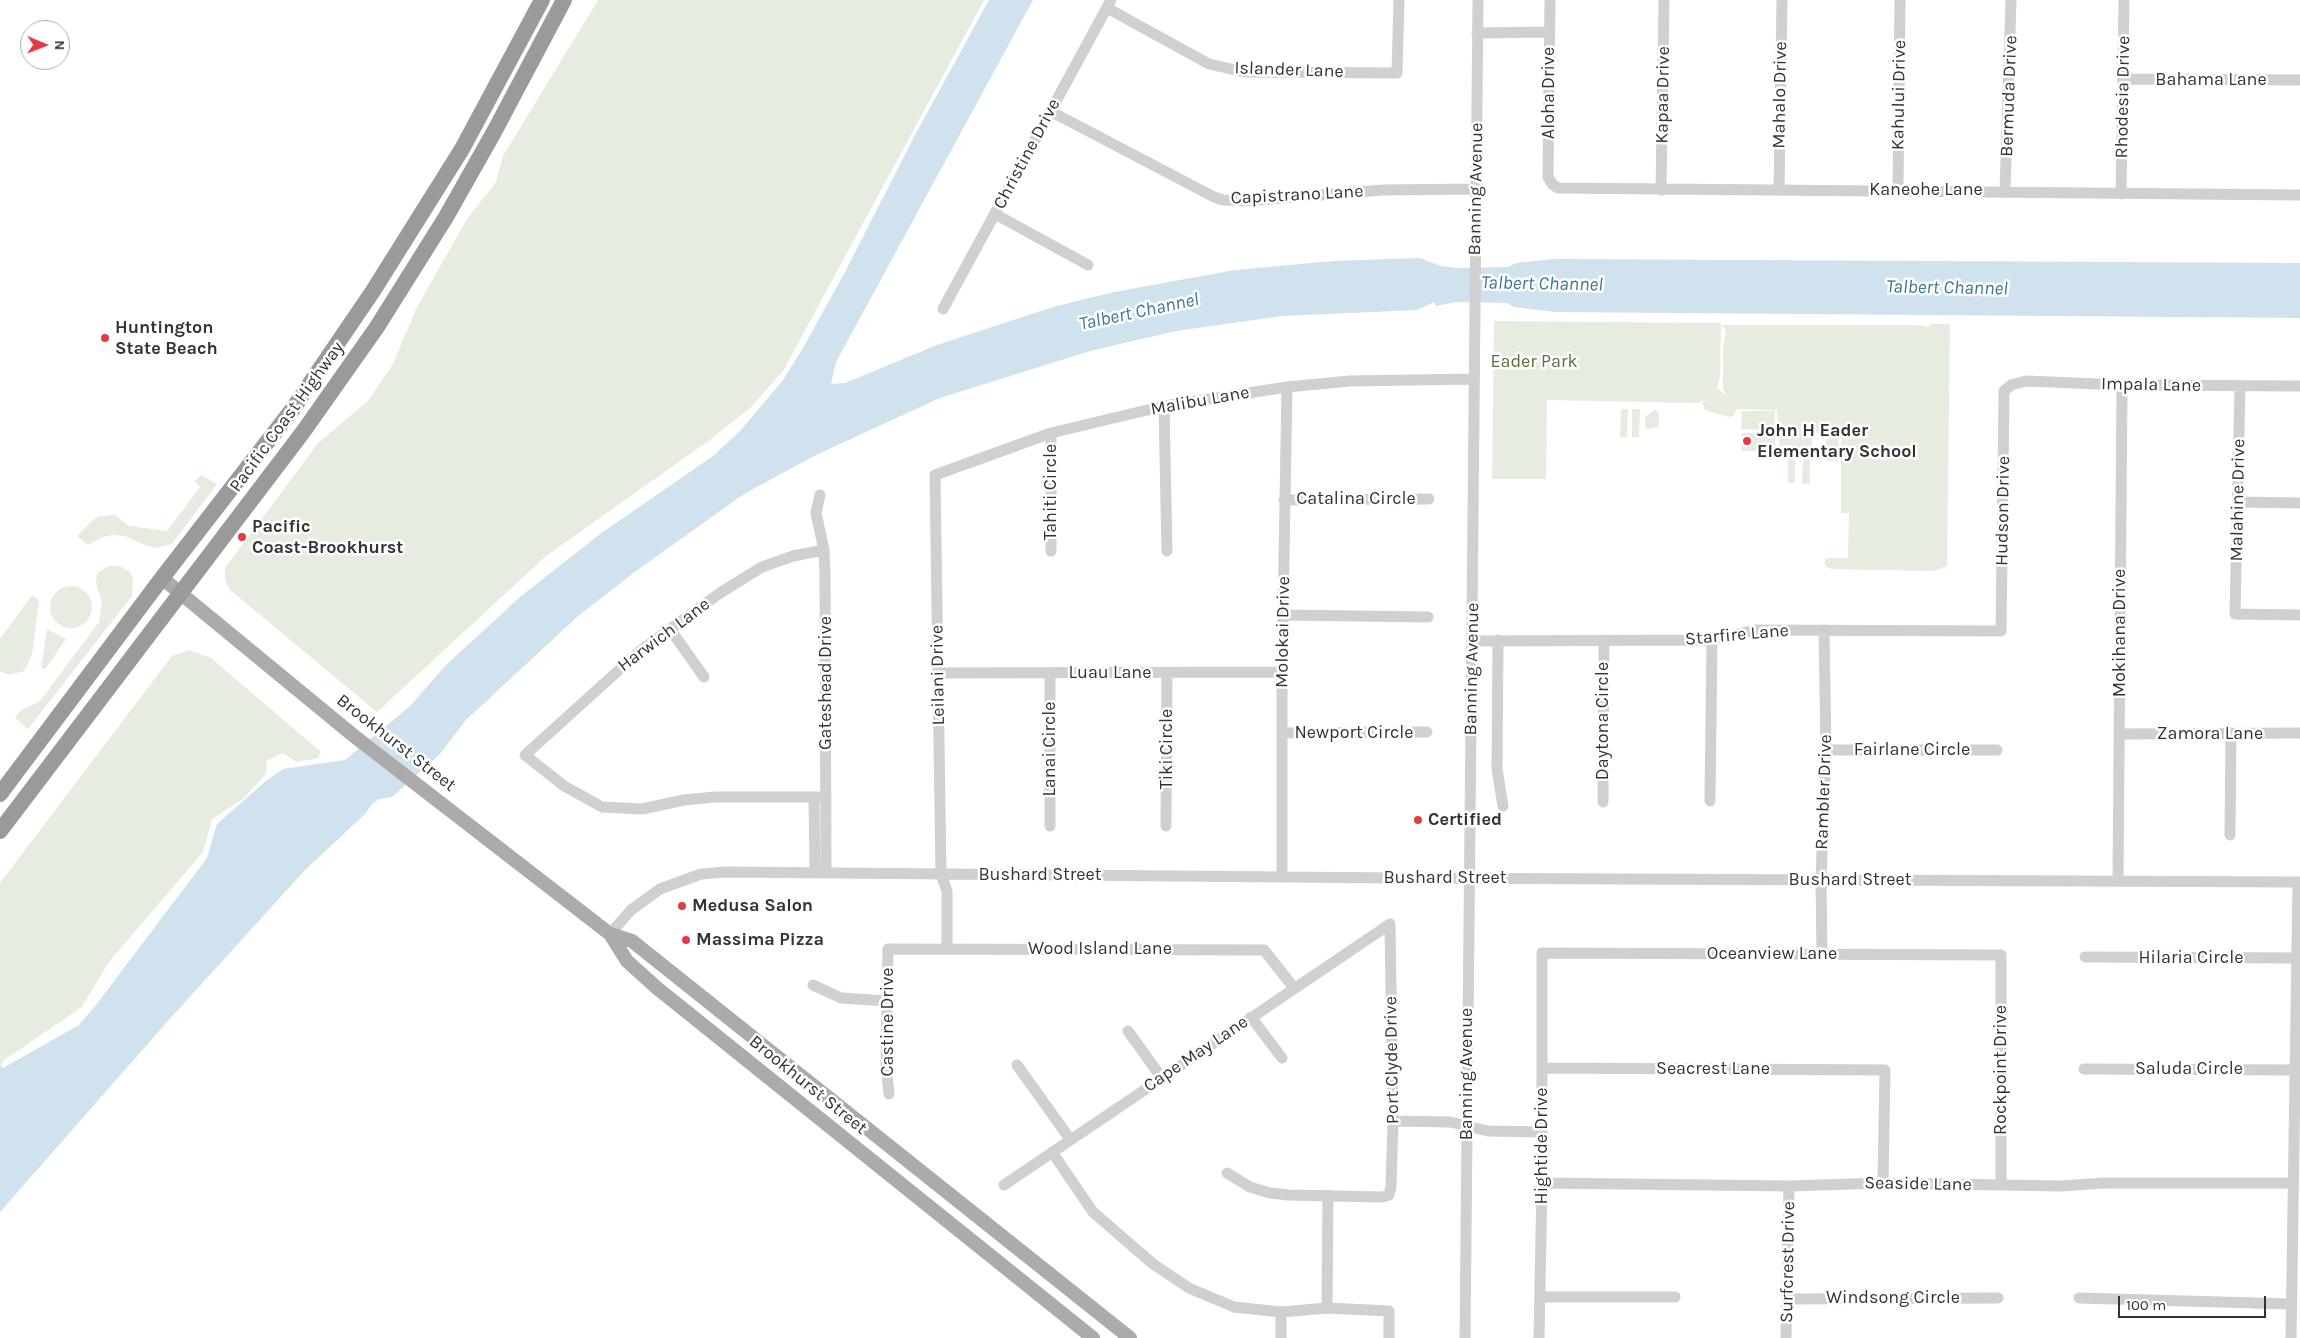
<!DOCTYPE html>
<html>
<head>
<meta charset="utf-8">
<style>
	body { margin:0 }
	#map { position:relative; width:2300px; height:1338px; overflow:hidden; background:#fff; font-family:Karla,sans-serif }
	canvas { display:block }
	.north { position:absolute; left:20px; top:20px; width:50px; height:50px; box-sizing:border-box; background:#fff; border:1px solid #adadad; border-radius:50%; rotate:91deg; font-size:14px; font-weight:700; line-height:20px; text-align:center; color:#333 }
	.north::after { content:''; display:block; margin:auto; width:18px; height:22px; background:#e63946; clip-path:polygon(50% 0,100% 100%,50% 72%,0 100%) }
	.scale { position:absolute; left:2118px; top:1296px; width:148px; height:22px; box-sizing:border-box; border:2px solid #333; border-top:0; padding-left:6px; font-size:15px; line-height:18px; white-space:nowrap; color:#333; -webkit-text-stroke:4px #fff; paint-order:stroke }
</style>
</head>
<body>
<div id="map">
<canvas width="2300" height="1338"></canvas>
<div class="north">N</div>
<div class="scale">100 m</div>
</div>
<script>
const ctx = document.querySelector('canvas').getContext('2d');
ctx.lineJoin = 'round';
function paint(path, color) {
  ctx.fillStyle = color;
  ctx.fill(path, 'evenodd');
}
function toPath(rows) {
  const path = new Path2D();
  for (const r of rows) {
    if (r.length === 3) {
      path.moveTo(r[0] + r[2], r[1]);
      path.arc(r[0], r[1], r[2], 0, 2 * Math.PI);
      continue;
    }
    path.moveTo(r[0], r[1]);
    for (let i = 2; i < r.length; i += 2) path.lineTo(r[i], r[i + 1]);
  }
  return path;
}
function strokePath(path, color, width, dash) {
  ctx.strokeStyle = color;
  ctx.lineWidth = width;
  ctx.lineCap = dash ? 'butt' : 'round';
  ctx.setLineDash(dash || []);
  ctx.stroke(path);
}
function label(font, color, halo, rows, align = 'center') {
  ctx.font = font + ' Karla,sans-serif';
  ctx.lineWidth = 5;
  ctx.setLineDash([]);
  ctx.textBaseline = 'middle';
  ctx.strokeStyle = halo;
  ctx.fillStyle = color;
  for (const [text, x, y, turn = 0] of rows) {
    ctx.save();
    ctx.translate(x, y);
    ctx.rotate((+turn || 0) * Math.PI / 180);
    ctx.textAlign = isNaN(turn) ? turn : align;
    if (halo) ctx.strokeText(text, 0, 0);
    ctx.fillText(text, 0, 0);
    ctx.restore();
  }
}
paint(toPath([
	[598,0,984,0,783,371,750,408,707,442,546,556,377,712,229,589,225,579,225,568,319,442,368,401,393,364,416,309,467,219,496,182,503,156],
	[1494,321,1721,323,1720,376,1717,388,1727,396,1723,389,1723,348,1726,331,1722,325,1918,325,1929,327,1930,324,1950,324,1947,566,1934,571,1832,569,1825,566,1825,558,1848,558,1849,513,1841,513,1841,433,1778,432,1777,410,1736,409,1734,415,1729,417,1705,410,1702,403,1708,399,1699,403,1547,400,1546,479,1492,479],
	[1621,409,1628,409,1627,437,1620,437],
	[1632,409,1640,409,1639,437,1632,437],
	[1654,410,1657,410,1659,416,1659,427,1648,429,1645,426,1645,417],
	[1742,411,1775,411,1774,430,1741,429],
	[1742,433,1775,433,1775,451,1741,451],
	[1779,433,1812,433,1812,452,1779,451],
	[1826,434,1839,434,1838,461,1826,461],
	[1788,456,1795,456,1795,483,1788,483],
	[1803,456,1810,456,1810,484,1802,484],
	[201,475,217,484,172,544,156,548,147,546,125,536,112,535,103,537,88,545,77,536,93,520,100,516,115,515,129,526,167,531,200,487,195,481],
	[109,566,120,566,130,572,133,579,132,596,28,729,15,718,20,711,40,701,99,622,102,601,96,584,97,573],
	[71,607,21],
	[32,595,39,600,32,655,24,671,9,675,0,671,0,639],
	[47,629,66,639,46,668,42,669,41,668],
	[189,650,211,658,321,752,318,758,296,762,283,753,266,761,267,769,265,775,243,799,212,819,203,852,108,963,82,1007,4,1060,0,1068,0,883,172,656]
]), '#e6ecdf');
paint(toPath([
	[989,0,1033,0,836,362,831,384,845,383,937,345,1053,307,1114,292,1235,270,1333,261,1420,258,1441,266,1457,268,1508,267,1516,263,1555,259,2300,263,2300,318,1555,312,1514,307,1507,303,1456,302,1436,306,1434,302,1417,310,1282,316,1176,331,1090,351,940,398,816,455,744,494,636,571,577,617,466,720,440,754,392,797,379,799,372,804,365,814,305,870,167,1022,0,1212,0,1066,3,1068,79,1025,96,1005,207,858,217,824,267,780,283,769,345,760,410,706,445,666,520,597,600,534,713,456,740,431,783,380,803,348,845,272,915,135]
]), '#cfe2ee');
strokePath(toPath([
	[1550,0,1548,177,1553,185,1558,188,2300,195],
	[1107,8,1209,64,1244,72,1397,73,1399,0],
	[1477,33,1549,32],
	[2123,79,2300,80],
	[1050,111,1214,197,1223,200,1246,201,1383,190,1476,189],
	[1661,190,1664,0],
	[1779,190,1782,0],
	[1898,190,1900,0],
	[2005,191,2011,0],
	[2121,194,2124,0],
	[995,214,1088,265],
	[943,309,1111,0],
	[2240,386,2235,614,2300,615],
	[1164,406,1167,551],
	[820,495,816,513,824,550,825,574,826,873],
	[1284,500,1429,499],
	[2239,502,2300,503],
	[824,550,793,556,762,567,720,593,640,651,525,755,564,786,602,807,642,809,684,800,715,797,826,797],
	[1051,551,1051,433],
	[1284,615,1428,617],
	[670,629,704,677],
	[1498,640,1497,769,1503,806],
	[1472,641,1712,640,1755,630,2001,631,2004,391,2011,385,2026,381,2122,385,2300,386],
	[938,673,1282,672],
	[1282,733,1427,732],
	[2120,734,2300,733],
	[1826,750,1997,750],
	[814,797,815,873],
	[1710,801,1712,640],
	[1603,802,1604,640],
	[1050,826,1050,673],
	[1166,826,1167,673],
	[2230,835,2231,733],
	[1282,877,1282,672,1287,387],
	[2118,881,2122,385],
	[610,934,631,910,660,889,701,874,724,872,1398,878,2300,882],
	[947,948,947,891,941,874,935,475,1051,433,1164,406,1287,387,1350,381,1474,379],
	[1822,954,1821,879,1826,750,1824,630],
	[2085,957,2297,958],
	[813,985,841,998,886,1001],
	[1251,1017,1282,1058],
	[1128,1031,1161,1077],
	[1017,1065,1070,1139],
	[1542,1068,1885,1070,1883,1183],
	[2084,1069,2294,1070],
	[889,1094,886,1066,888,949,1264,950,1294,988],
	[1393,1121,1450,1122,1488,1131,1542,1132],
	[1052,1152,1093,1212,1153,1264,1189,1288,1234,1307,1281,1312,1327,1308,1389,1311,1389,1338],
	[1227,1173,1250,1187,1270,1193,1288,1195,1382,1197,1389,1195,1391,1187,1393,1121,1390,924],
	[1542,1183,1789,1186,1883,1183,2061,1186,2105,1183,2293,1183],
	[1004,1185,1390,924],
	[1540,1297,1675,1297],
	[2079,1298,2291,1304],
	[1787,1299,1998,1298],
	[1327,1308,1328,1195],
	[1281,1338,1281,1312],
	[1465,1338,1478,0],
	[1539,1338,1542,1183,1542,953,2001,955,2001,1185],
	[1786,1338,1789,1186],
	[2291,1338,2298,882]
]), '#d0d0d0', 11);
strokePath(toPath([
	[162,578,354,736,610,934,632,941,1130,1338],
	[610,934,627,961,657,988,1093,1338]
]), '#ababab', 14);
strokePath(toPath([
	[0,794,162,578,292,410,373,291,462,149,542,0],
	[0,831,303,432,377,327,446,217,494,132,564,0]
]), '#9a9a9a', 16);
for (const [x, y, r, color] of [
	[105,338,5,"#e63946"],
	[1747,441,5,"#e63946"],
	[242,537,5,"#e63946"],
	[1418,820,5,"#e63946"],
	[682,906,5,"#e63946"],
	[686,940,5,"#e63946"]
]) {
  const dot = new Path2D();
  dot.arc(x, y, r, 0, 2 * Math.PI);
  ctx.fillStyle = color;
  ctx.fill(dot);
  strokePath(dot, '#fff', 2);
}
label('18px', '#333', '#fff', [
	["Islander Lane",1289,70,2],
	["Bahama Lane",2211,80],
	["Aloha Drive",1549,93,-90],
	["Kapaa Drive",1663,95,-89],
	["Mahalo Drive",1780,95,-89],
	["Kahului Drive",1899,95,-89],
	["Bermuda Drive",2009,96,-88],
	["Rhodesia Drive",2123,97,-89],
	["Christine Drive",1027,154,-62],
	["Banning Avenue",1476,189,-89],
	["Kaneohe Lane",1926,190],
	["Capistrano Lane",1297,195,-3],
	["Impala Lane",2151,385,1],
	["Malibu Lane",1200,401,-10],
	["Pacific Coast Highway",287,417,-54],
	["Tahiti Circle",1051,492,-90],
	["Catalina Circle",1356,499],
	["Malahine Drive",2238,500,-89],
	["Hudson Drive",2003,511,-89],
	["Molokai Drive",1283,632,-89],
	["Mokihana Drive",2120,633,-90],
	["Harwich Lane",664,635,-37],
	["Starfire Lane",1737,635,-5],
	["Banning Avenue",1472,669,-89],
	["Luau Lane",1110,673],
	["Leilani Drive",938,675,-91],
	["Gateshead Drive",826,683,-90],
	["Daytona Circle",1603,721,-90],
	["Newport Circle",1354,733],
	["Zamora Lane",2210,734],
	["Brookhurst Street",396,743,38],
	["Lanai Circle",1050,749,-90],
	["Tiki Circle",1167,749,-90],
	["Fairlane Circle",1912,750],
	["Rambler Drive",1824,792,-88],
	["Bushard Street",1040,875],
	["Bushard Street",1445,878],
	["Bushard Street",1850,880],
	["Wood Island Lane",1100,949],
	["Oceanview Lane",1772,954],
	["Hilaria Circle",2191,958],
	["Castine Drive",888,1022,-90],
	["Cape May Lane",1196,1054,-34],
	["Port Clyde Drive",1392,1060,-91],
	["Seacrest Lane",1713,1069],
	["Saluda Circle",2189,1069],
	["Rockpoint Drive",2001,1070,-90],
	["Banning Avenue",1467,1074,-90],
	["Brookhurst Street",808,1085,39],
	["Hightide Drive",1542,1146,-90],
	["Seaside Lane",1918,1184,1],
	["Surfcrest Drive",1788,1262,-89],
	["Windsong Circle",1893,1298]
]);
label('bold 18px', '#333', '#fff', [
	["Huntington",115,328],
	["State Beach",115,349],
	["John H Eader",1757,431],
	["Elementary School",1757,452],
	["Pacific",252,527],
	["Coast-Brookhurst",252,548],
	["Certified",1428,820],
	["Medusa Salon",692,906],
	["Massima Pizza",696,940]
], 'left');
label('18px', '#56703f', '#fff', [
	["Eader Park",1534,362]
]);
label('italic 19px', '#3f7597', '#fff', [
	["Talbert Channel",1542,284,1],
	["Talbert Channel",1947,288,1],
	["Talbert Channel",1139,312,-12]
]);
</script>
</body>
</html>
